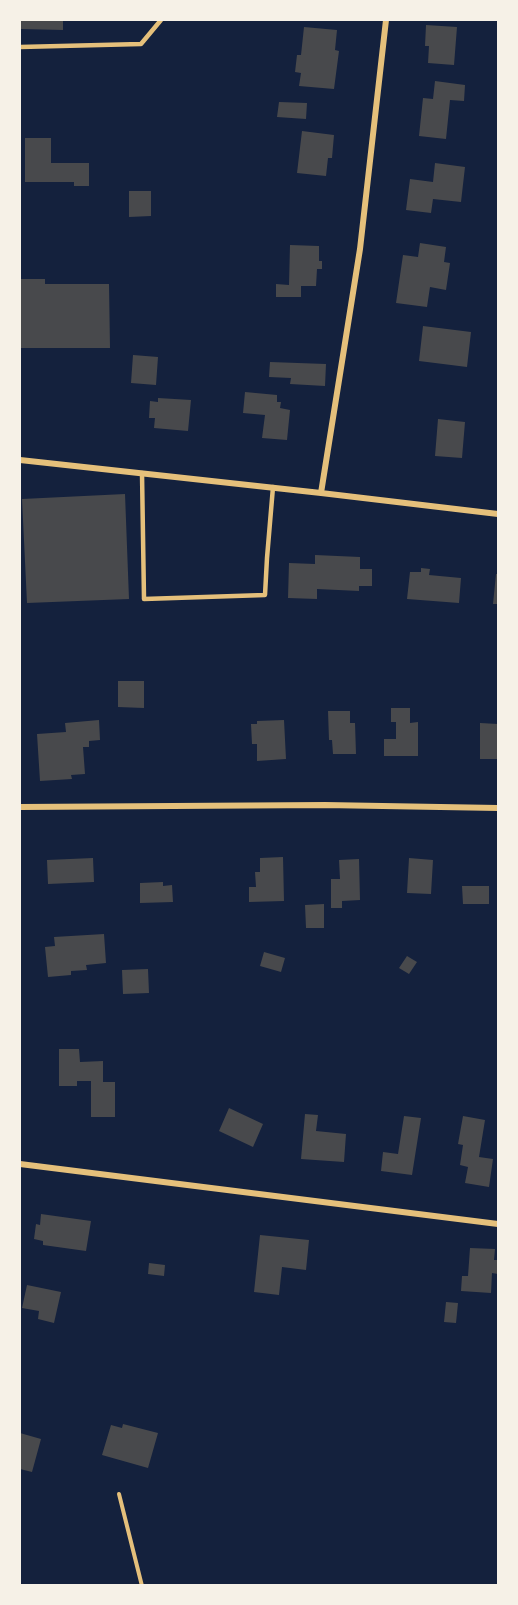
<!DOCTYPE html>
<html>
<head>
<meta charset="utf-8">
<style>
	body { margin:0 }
	#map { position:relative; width:518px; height:1605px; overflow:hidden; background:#14213d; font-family:"Nunito Sans",sans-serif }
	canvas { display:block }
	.frame { position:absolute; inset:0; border:21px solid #f6f1e7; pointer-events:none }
</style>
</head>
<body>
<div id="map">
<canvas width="518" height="1605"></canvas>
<div class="frame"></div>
</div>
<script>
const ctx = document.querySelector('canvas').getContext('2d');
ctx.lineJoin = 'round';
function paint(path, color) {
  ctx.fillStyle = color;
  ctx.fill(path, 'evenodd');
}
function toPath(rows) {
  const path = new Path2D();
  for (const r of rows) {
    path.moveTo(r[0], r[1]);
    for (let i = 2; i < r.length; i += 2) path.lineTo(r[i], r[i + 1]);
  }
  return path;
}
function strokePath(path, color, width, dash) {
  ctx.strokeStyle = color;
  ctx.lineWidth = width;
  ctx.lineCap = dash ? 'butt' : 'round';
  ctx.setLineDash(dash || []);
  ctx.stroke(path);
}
paint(toPath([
	[21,20,63,20,63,30,21,29],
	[426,25,457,27,454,65,428,63,429,46,425,46],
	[304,27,337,30,335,50,339,51,334,89,299,86,301,73,295,72,297,55,301,55],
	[435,81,465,85,464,101,450,100,446,139,419,136,423,98,433,99],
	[279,102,307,103,306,119,277,117],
	[302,131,334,135,332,158,328,158,326,176,297,173],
	[25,138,51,138,51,163,89,163,89,186,74,186,74,182,25,182],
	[435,163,465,167,461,202,433,199,431,213,406,210,410,179,433,182],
	[129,191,151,191,151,216,129,217],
	[420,243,446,247,444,262,450,263,446,290,430,287,427,307,396,303,403,255,418,257],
	[290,245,319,246,319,261,322,261,322,269,317,269,316,286,301,286,301,297,276,297,276,284,289,285],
	[20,279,45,279,45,284,109,284,110,348,20,348],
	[423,326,471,332,467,367,419,361],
	[133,355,158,357,156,385,131,383],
	[270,362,326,364,325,386,290,384,291,378,269,377],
	[245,392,277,395,277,402,281,402,280,408,290,410,287,440,262,438,265,415,243,413],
	[158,398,191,400,188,431,154,428,155,418,149,418,150,401,158,402],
	[438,419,465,422,462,458,435,456],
	[125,494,129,599,27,603,22,499],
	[315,555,360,557,360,569,372,569,372,586,359,586,359,591,317,589,317,599,288,598,289,563,315,564],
	[421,568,430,569,429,575,461,578,459,603,407,599,410,572,421,572],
	[496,574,498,574,498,604,493,604],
	[118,681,144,681,144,708,118,707],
	[391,708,410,708,410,723,418,722,418,756,384,756,384,739,396,739,396,722,391,722],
	[328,711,350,711,350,723,355,723,356,754,333,754,332,740,329,740],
	[99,720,100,740,89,741,89,747,83,747,85,774,71,775,72,779,40,781,37,734,66,732,65,723],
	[284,720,286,759,257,761,257,744,252,744,251,724,257,724,257,721],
	[480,723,498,724,498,759,480,759],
	[283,857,284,901,249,902,249,887,256,887,255,872,260,872,260,858],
	[93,858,94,882,48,884,47,860],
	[409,858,433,860,431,894,407,893],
	[359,859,360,900,342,901,342,908,331,908,331,879,340,879,339,860],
	[163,882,163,886,172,885,173,902,140,903,140,883],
	[462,886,489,886,489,904,463,904],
	[324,904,324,928,306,928,305,905],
	[104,934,106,963,86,965,87,970,71,971,71,975,48,977,45,947,55,946,54,937],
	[264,952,285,958,281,972,260,966],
	[407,956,417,962,409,974,399,968],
	[148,969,149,993,123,994,122,970],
	[59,1049,79,1049,80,1062,103,1061,103,1082,115,1082,115,1117,91,1117,91,1081,77,1081,77,1086,59,1086],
	[229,1108,263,1124,253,1147,219,1131],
	[305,1114,318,1115,316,1131,346,1134,344,1162,301,1159],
	[404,1116,421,1118,412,1175,381,1171,383,1152,398,1154],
	[463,1116,485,1120,479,1157,493,1159,489,1187,465,1183,468,1167,460,1165,463,1145,458,1144],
	[41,1214,91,1221,86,1251,43,1245,43,1241,34,1239,36,1224,40,1225],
	[260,1235,309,1240,306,1270,282,1267,279,1295,254,1292],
	[470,1248,495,1249,494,1260,498,1260,498,1274,492,1273,491,1293,461,1291,462,1276,468,1276],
	[149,1263,165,1265,164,1276,148,1274],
	[27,1285,61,1292,54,1323,38,1319,39,1311,22,1308],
	[446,1302,458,1303,456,1323,444,1322],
	[123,1424,158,1433,148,1468,102,1455,111,1425,122,1428],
	[20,1433,41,1439,32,1472,20,1469]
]), '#48494c');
strokePath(toPath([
	[119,1494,142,1586]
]), '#e5c07b', 4);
strokePath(toPath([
	[20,47,141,44,161,20],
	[142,473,144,599,265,595,267,558,273,487]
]), '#e5c07b', 4.5);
strokePath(toPath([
	[20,460,321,493,498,514],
	[321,493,360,249,386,20],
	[20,807,325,805,498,808],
	[20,1164,498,1224]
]), '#e5c07b', 6);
</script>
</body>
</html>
